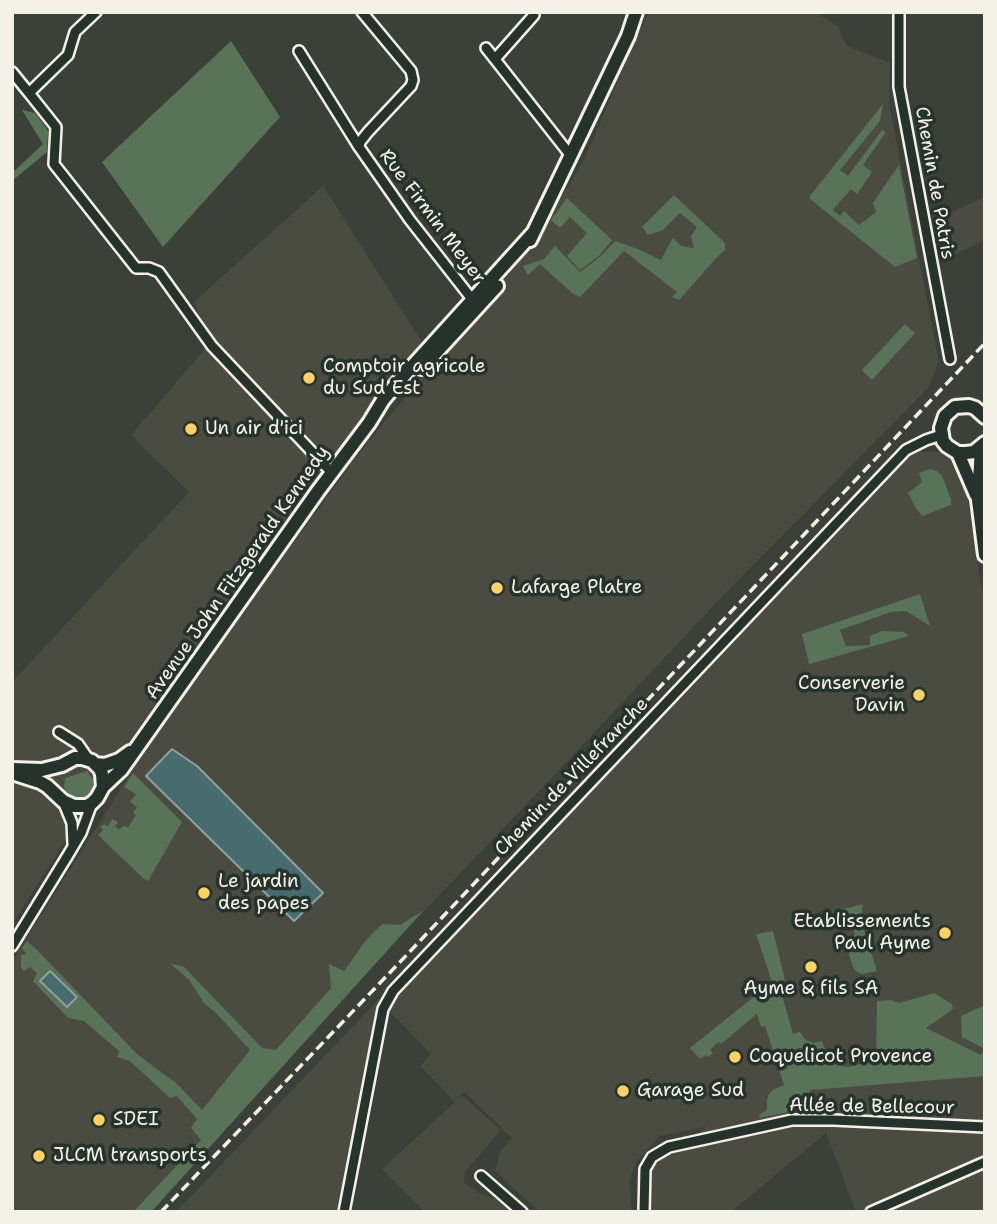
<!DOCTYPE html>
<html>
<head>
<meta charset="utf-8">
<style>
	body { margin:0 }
	#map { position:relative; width:997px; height:1224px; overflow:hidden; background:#3b4139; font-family:"Shantell Sans",sans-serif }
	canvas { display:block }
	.frame { position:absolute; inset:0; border:14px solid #f4f1e8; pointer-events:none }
</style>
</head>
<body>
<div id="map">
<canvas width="997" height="1224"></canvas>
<div class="frame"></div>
</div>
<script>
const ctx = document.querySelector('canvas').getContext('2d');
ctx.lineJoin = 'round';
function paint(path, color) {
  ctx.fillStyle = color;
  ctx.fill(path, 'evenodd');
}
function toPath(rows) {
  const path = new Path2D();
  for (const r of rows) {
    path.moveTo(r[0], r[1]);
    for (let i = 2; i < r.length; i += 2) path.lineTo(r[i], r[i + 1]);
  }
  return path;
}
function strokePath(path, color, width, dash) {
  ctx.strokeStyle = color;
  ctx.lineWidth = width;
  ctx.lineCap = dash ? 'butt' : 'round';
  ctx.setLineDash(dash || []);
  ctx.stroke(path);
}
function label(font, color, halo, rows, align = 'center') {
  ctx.font = font + ' "Shantell Sans",sans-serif';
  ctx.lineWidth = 7;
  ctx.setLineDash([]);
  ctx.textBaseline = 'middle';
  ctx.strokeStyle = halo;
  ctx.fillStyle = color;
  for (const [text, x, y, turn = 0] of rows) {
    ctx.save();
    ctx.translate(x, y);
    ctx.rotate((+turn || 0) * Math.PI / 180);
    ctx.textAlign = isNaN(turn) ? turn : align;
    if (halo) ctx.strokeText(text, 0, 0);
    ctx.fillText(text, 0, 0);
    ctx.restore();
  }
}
paint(toPath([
	[649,12,816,12,837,26,847,46,890,63,889,103,939,362,928,388,714,605,561,768,346,993,152,1212,12,1212,12,961,134,768,229,630,367,443,516,266,543,229,585,158,638,34],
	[323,186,422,342,322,469,219,612,122,752,12,925,12,689,15,679,189,492,131,435,205,349,195,301],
	[985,197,985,240,943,260,935,220],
	[915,451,938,452,956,461,964,477,985,609,985,1212,856,1212,826,1133,731,1212,649,1212,649,1171,668,1154,706,1128,706,1127,660,1136,637,1161,629,1182,632,1212,540,1212,495,1171,500,1151,512,1138,464,1092,458,1099,463,1096,501,1130,465,1172,464,1183,481,1194,496,1199,511,1212,425,1212,382,1169,455,1102,420,1066,431,1054,386,1008,904,457],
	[380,998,344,1212,176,1212]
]), '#4a4b41');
paint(toPath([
	[231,41,280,117,163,247,102,162],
	[883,104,880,121,840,170,848,176,882,130,886,132,863,165,872,172,857,194,851,189,833,210,840,216,844,211,859,225,876,212,873,203,899,165,917,258,895,267,810,199,810,196],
	[22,110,35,113,47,129,48,132,47,152,12,181,12,173,43,144],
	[674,195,725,243,725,250,719,255,679,300,672,297,677,292,624,251,580,297,572,293,540,264,528,275,523,266,544,259,555,246,580,272,601,256,615,241,638,249,661,260,673,238,681,246,694,248,691,236,697,227,680,213,663,230,648,235,642,227],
	[567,198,612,240,600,255,580,270,567,256,587,233,570,217,560,228,551,220],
	[905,324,915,333,872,380,862,370],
	[930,469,937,471,942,476,951,499,951,505,922,516,915,507,908,493,922,482,919,473],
	[920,594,930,626,906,611,891,612,840,630,846,646,870,645,870,636,882,631,904,632,909,636,809,664,802,634],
	[87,771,94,781,93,790,87,797,77,799,73,798,66,792,64,787,65,778],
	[133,773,182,822,148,881,146,879,145,880,98,835,103,830,100,827,104,824,108,826,112,819,118,822,115,826,119,829,124,826,128,827,136,815,133,813,137,807,130,802,136,794,124,787],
	[863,904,861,921,877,971,862,974,856,971,853,967,846,945,854,937,855,933,849,917,832,912],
	[424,910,151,1212,133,1212,201,1140,191,1128,197,1119,177,1096,170,1098,130,1061,117,1057,119,1051,84,1021,68,1018,33,981,37,973,30,967,24,971,21,967,21,955,26,954,22,948,27,941,38,951,138,1055,176,1083,202,1110,250,1050,216,1013,204,1003,189,980,171,964,183,966,262,1048,276,1050,331,988,329,964,344,971,367,939,382,924,400,925],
	[773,931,785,980,778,981,793,1034,800,1032,806,1040,813,1043,822,1041,830,1063,848,1067,876,1060,877,1001,891,1000,899,1003,934,993,952,1004,953,1009,926,1028,981,1055,985,1050,985,1076,810,1090,810,1092,802,1093,807,1108,760,1118,759,1115,767,1110,767,1100,769,1094,774,1089,784,1085,765,1026,761,1027,757,1014,721,1044,718,1042,710,1050,713,1053,708,1057,706,1055,700,1059,690,1048,771,983,776,994,756,934],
	[985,1005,985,1049,962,1037,961,1016]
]), '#597359');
const water = toPath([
	[172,749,197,766,323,893,294,921,146,776,172,749],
	[50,971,77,997,67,1007,40,981,50,971]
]);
paint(water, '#486c6e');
strokePath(water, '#8da19f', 2);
const street = toPath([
	[96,12,75,32,68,55,29,93,56,127,54,164,136,268,149,268,159,272,212,346,332,473],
	[362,12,411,71,413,80,411,86,368,132,360,142,359,147,410,220,475,303],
	[899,12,899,87,950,359],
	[486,48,571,156],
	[299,51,359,147],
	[495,59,534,15],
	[12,72,29,93],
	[59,732,78,744,89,760],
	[63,801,72,823,73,844],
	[12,946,68,855,81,833,92,803],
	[481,1176,522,1212],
	[344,1212,383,1009,393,991,906,450,926,440,941,435],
	[644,1212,645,1169,652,1157,669,1147,792,1120,833,1120,985,1127],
	[871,1212,985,1162]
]);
const secondary = toPath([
	[530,240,616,61,628,36,636,12],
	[422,368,497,286],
	[985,417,975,408,969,406,955,407,945,416,941,428,943,441,947,446,958,453,966,453,974,452,985,443],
	[981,447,978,500,985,555],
	[958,453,976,495],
	[95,764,105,765,119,760,130,752],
	[12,769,42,770,62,765,75,758,82,758,92,761,100,769,102,774,103,787,97,798,92,803,87,806,74,806,63,801,47,786,40,782,12,773],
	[103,787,121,770,318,491,369,423,383,400,398,382,533,233]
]);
strokePath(street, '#f4f1e8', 14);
strokePath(secondary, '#f4f1e8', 18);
strokePath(street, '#26332d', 9);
strokePath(secondary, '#26332d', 12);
strokePath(toPath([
	[161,1212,400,962,985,343]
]), '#f4f1e8', 3.5, [10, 5]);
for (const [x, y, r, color] of [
	[309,378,7,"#ffd166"],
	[191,429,7,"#ffd166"],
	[497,588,7,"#ffd166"],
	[919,695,7,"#ffd166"],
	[204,893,7,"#ffd166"],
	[945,933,7,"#ffd166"],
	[811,967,7,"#ffd166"],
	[735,1057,7,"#ffd166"],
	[623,1091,7,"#ffd166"],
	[99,1120,7,"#ffd166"],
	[39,1156,7,"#ffd166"]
]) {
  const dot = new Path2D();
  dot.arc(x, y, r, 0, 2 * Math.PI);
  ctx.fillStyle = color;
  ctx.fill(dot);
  strokePath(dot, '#26332d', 2.5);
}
label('19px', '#f4f1e8', '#26332d', [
	["Chemin de Patris",934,183,80],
	["Rue Firmin Meyer",432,217,53],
	["Avenue John Fitzgerald Kennedy",238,573,-55],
	["Chemin de Villefranche",572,777,-46],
	["Allée de Bellecour",872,1107,1]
]);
label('19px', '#f4f1e8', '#26332d', [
	["Comptoir agricole",323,367],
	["du Sud Est",323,389],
	["Un air d'ici",205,429],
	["Lafarge Platre",511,588],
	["Conserverie",905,684,"right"],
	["Davin",905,706,"right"],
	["Le jardin",218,882],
	["des papes",218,904],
	["Etablissements",931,922,"right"],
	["Paul Ayme",931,944,"right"],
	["Ayme & fils SA",811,989,"center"],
	["Coquelicot Provence",749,1057],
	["Garage Sud",637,1091],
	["SDEI",113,1120],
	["JLCM transports",53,1156]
], 'left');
</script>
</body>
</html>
